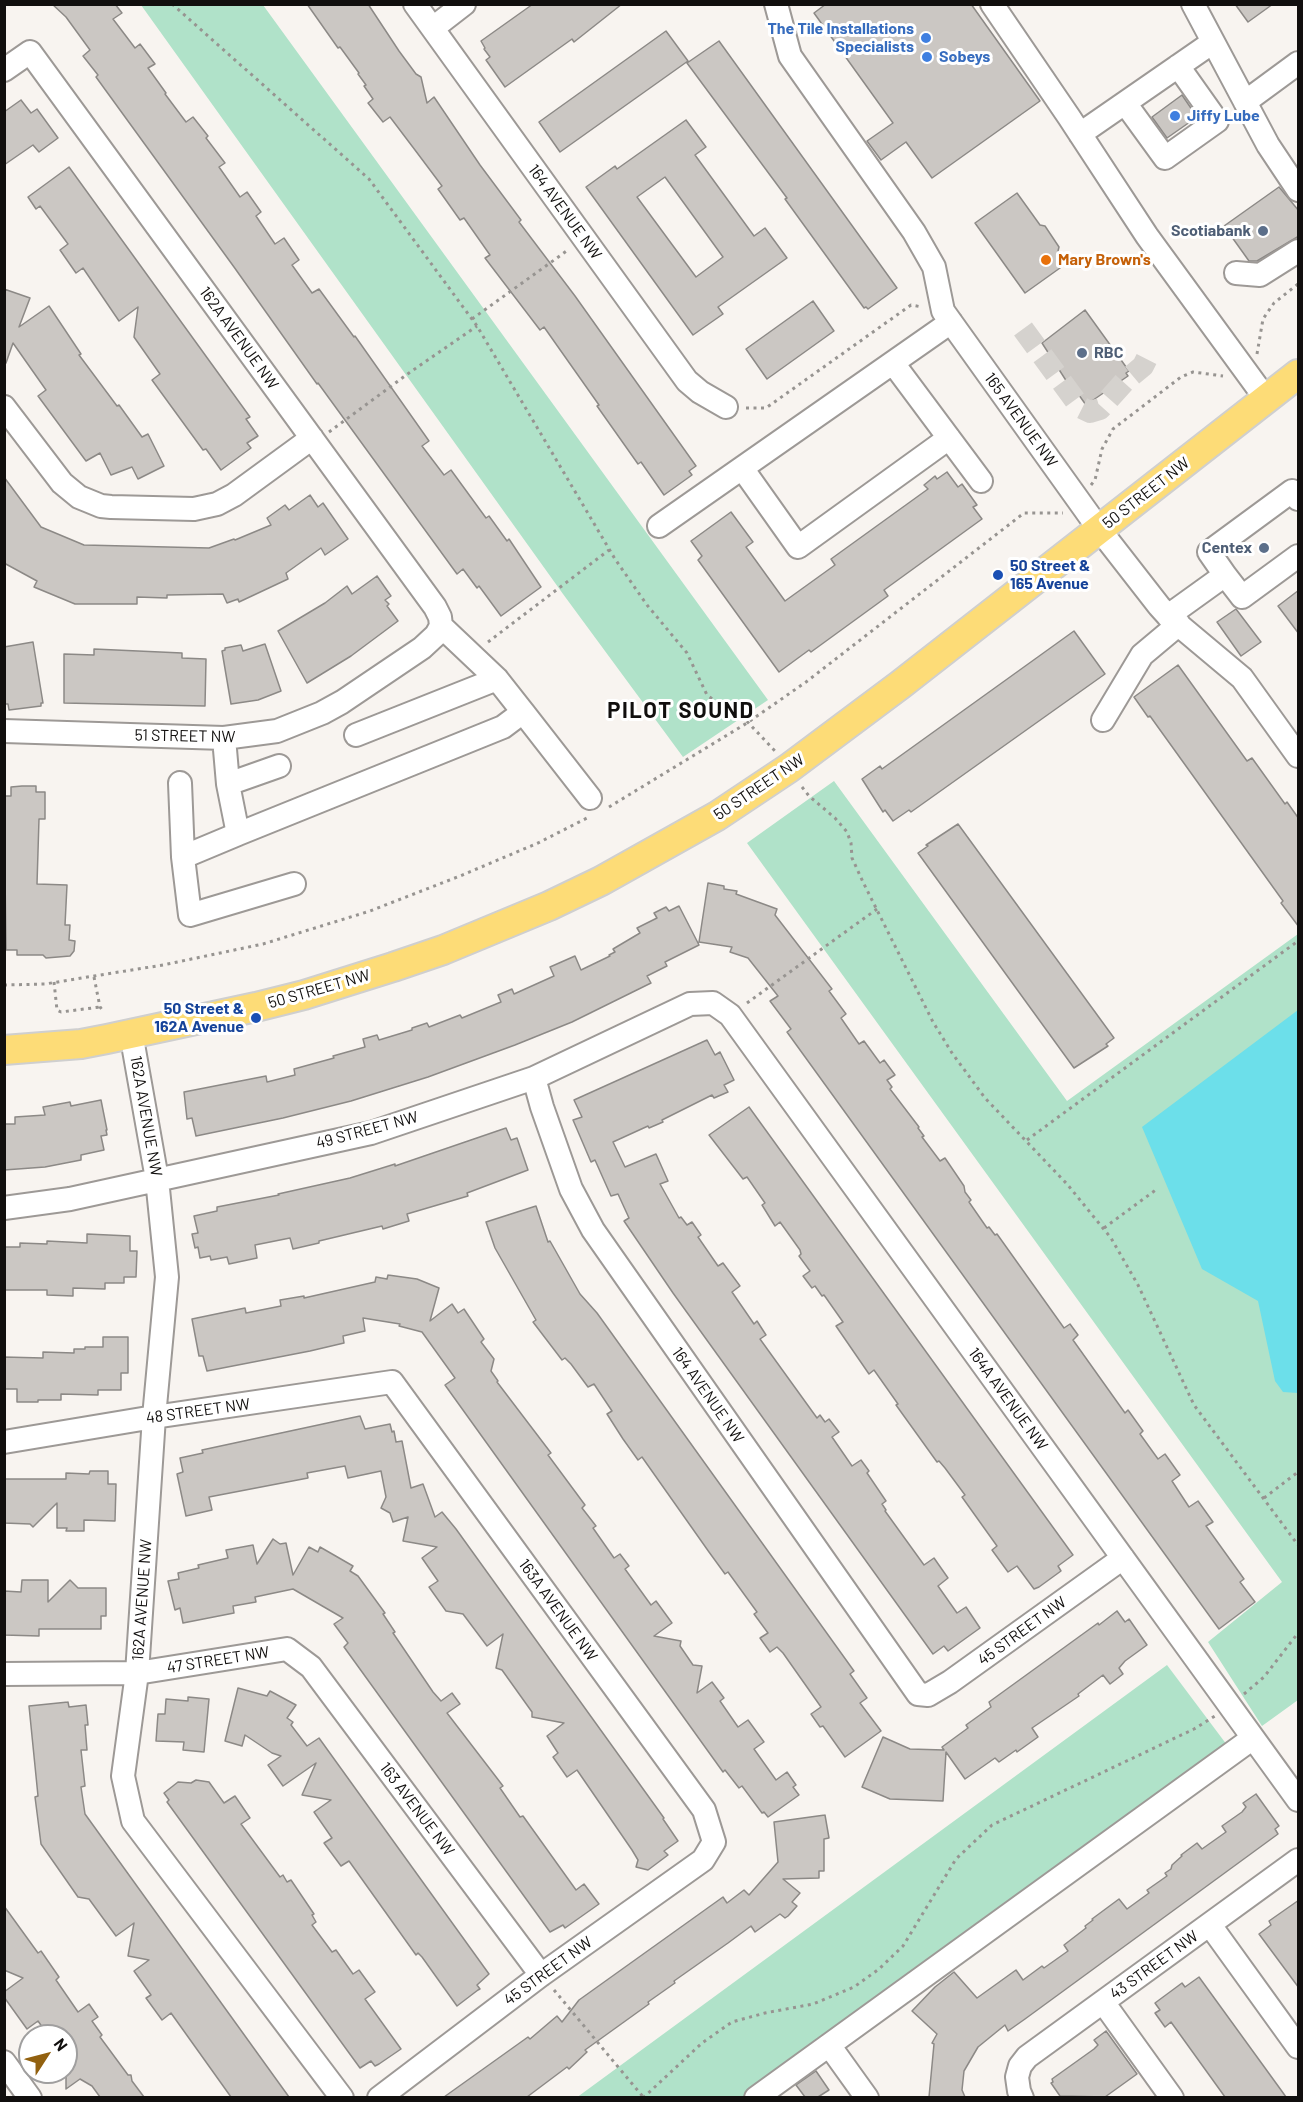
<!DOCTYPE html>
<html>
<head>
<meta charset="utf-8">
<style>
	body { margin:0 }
	#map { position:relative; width:1303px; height:2102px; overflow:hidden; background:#f8f4f0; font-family:Barlow,sans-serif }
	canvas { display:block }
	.frame { position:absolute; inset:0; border:6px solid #110f0e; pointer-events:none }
	.north { position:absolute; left:18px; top:2024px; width:60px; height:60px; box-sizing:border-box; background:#fff; border:2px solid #a09f9f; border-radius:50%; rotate:54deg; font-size:16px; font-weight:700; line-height:24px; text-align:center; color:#110f0e }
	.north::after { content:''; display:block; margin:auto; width:21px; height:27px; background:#926110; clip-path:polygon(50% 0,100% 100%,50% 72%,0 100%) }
</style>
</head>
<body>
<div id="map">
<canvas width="1303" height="2102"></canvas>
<div class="frame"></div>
<div class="north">N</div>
</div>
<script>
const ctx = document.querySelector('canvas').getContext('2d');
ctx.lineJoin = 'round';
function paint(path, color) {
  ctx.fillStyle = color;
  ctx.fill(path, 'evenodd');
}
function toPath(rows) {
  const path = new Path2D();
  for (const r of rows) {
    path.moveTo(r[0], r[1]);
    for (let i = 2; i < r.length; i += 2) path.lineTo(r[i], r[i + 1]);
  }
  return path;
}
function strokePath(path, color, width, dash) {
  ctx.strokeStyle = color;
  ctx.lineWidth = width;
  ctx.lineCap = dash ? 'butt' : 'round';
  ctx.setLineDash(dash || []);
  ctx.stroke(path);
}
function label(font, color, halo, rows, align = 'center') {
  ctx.font = font + ' Barlow,sans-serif';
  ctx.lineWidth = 6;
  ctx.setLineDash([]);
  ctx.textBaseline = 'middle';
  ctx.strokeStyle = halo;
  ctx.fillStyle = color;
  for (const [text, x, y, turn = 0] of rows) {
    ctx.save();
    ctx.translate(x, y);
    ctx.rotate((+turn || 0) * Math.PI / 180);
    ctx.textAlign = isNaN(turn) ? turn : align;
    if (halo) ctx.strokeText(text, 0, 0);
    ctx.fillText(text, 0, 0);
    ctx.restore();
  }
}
paint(toPath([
	[141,5,263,5,768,700,683,757,563,594],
	[834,781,1067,1101,1298,934,1298,1700,1262,1726,1208,1642,1282,1582,747,843],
	[1167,1665,1227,1745,754,2097,576,2098]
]), '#b0e2c9');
paint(toPath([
	[1298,1010,1298,1393,1283,1392,1275,1381,1258,1301,1202,1269,1142,1127]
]), '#6cdfea');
const building = toPath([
	[52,4,115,4,122,13,113,19,135,48,140,44,155,64,148,68,166,93,165,94,186,122,193,117,208,136,206,138,225,163,219,167,240,197,247,192,261,212,256,216,275,244,284,238,299,260,292,265,312,293,319,289,354,337,355,336,429,441,422,446,444,475,451,470,486,518,489,516,507,541,509,539,541,587,501,616,479,586,477,588,463,569,457,574,318,383,317,384,234,267,96,77,98,75,83,56,90,50,66,17,52,4],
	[307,4,368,4,399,51,416,74,421,77,427,103,434,97,480,165,521,220,519,222,575,296,696,466,689,471,692,475,664,495,641,462,638,464,597,406,599,405,544,327,540,330,485,258,490,255,464,218,460,220,438,189,442,186,415,150,390,117,383,122,368,103,373,99,364,86,366,85,358,74,359,73,340,47,338,48,307,4],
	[533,4,622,4,574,42,572,39,505,87,486,60,490,57,484,49,485,48,481,41,533,4],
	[826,4,971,4,1040,101,932,178,906,142,881,160,867,141,893,123,814,13,826,4],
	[1235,4,1273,4,1248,22,1235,4],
	[666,31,688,61,560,152,539,122,666,31],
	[719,41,897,288,868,309,866,307,864,308,785,199,787,198,687,63,719,41],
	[1182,95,1197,117,1167,138,1152,117,1182,95],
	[21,100,31,113,37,109,58,138,39,152,33,145,4,165,4,112,21,100],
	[686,120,706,147,695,155,754,236,765,228,787,258,718,307,723,314,693,335,586,187,615,166,617,169,686,120],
	[665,177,723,257,696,277,637,197,665,177],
	[69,167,250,417,246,419,258,436,247,443,251,448,221,470,206,449,203,450,152,380,160,374,134,337,138,307,119,321,83,268,76,273,60,250,68,244,40,206,36,209,28,197,69,167],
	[1279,187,1299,211,1299,236,1257,261,1249,261,1224,226,1279,187],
	[1017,193,1040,225,1045,226,1059,247,1058,251,1067,263,1025,293,975,223,1017,193],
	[4,289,30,298,19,327,49,306,81,354,79,355,117,406,119,405,142,437,148,434,164,466,138,479,132,467,111,475,100,453,86,461,38,396,46,390,13,343,6,363,4,362,4,289],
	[813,301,834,331,767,379,746,349,813,301],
	[1085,310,1129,371,1126,373,1128,376,1086,405,1069,381,1067,382,1042,343,1085,310],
	[947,472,958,487,962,484,977,505,973,507,982,519,884,590,888,596,811,652,809,650,779,672,698,560,702,556,691,541,731,512,753,542,746,547,785,601,835,565,831,559,928,489,924,485,935,476,937,479,947,472],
	[4,477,41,527,84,545,209,548,234,539,235,540,271,525,267,518,285,505,289,510,310,495,318,507,323,503,348,539,325,555,321,548,286,573,288,579,239,602,238,599,227,603,223,594,167,595,167,598,137,597,137,604,75,604,34,587,37,581,4,563,4,477],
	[377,576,391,596,385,600,389,604,387,606,398,621,351,656,307,683,278,631,325,603,347,586,352,594,377,576],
	[1299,590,1299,634,1278,606,1299,590],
	[1236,609,1261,642,1241,656,1217,622,1236,609],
	[1074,631,1105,674,911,812,909,810,893,821,885,810,883,812,862,779,880,766,882,769,1074,631],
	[33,642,43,703,41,703,41,706,9,710,8,704,4,704,4,647,33,642],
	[265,644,281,691,258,700,231,704,222,651,225,650,225,648,241,645,243,651,265,644],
	[94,649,182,653,182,658,206,659,205,706,64,703,64,654,94,655,94,649],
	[1178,665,1247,761,1252,758,1285,804,1287,802,1299,819,1299,927,1281,903,1283,901,1150,716,1148,717,1134,697,1178,665],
	[22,786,36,786,36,792,45,792,45,819,39,819,37,884,67,885,65,925,70,925,69,940,75,941,74,951,70,956,46,958,43,955,17,955,17,950,6,950,4,796,11,796,11,787,22,786],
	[958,824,1114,1038,1106,1044,1108,1046,1074,1068,918,853,928,846,926,845,958,824],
	[708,883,724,886,724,889,737,891,736,894,777,909,775,915,832,989,829,991,846,1014,841,1018,859,1044,864,1041,880,1063,884,1060,895,1075,887,1080,892,1087,890,1089,919,1127,918,1128,924,1136,922,1137,940,1161,945,1158,964,1186,965,1192,971,1200,969,1202,987,1228,989,1227,995,1235,997,1234,1064,1328,1070,1324,1078,1335,1073,1340,1125,1413,1128,1410,1143,1431,1140,1434,1158,1459,1165,1454,1180,1475,1172,1481,1189,1507,1198,1501,1213,1522,1206,1526,1244,1579,1240,1582,1255,1602,1219,1629,787,1032,791,1029,770,1001,778,996,748,958,730,952,732,947,699,942,708,883],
	[679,906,699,945,665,962,667,966,647,976,651,983,572,1022,515,1045,428,1077,351,1101,283,1118,196,1136,192,1118,187,1119,184,1092,266,1076,267,1082,295,1075,294,1069,334,1058,333,1056,365,1047,363,1039,377,1035,379,1040,412,1030,412,1028,427,1023,429,1027,460,1015,462,1018,501,1002,498,995,512,989,514,994,554,976,550,967,575,956,581,970,610,956,609,955,615,952,613,949,640,933,637,928,657,918,654,913,666,907,669,911,679,906],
	[707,1040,715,1055,720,1052,734,1080,724,1085,728,1092,714,1098,712,1095,662,1120,663,1122,649,1128,648,1126,613,1142,625,1167,656,1154,668,1181,660,1184,679,1218,681,1217,687,1225,692,1222,701,1235,698,1237,718,1266,723,1263,740,1286,732,1292,754,1324,757,1321,766,1335,760,1339,817,1418,820,1415,825,1422,829,1419,839,1432,832,1437,852,1466,861,1460,869,1471,867,1473,886,1501,882,1504,886,1510,885,1511,924,1565,934,1558,948,1578,938,1586,957,1613,966,1607,980,1628,948,1651,944,1646,933,1654,673,1293,624,1221,629,1218,618,1194,611,1196,595,1160,591,1162,573,1120,582,1117,574,1100,707,1040],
	[101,1100,107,1130,106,1130,107,1135,101,1136,104,1150,81,1155,81,1160,45,1167,4,1170,4,1124,15,1124,15,1117,45,1115,43,1107,70,1102,71,1106,101,1100],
	[749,1107,1073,1555,1058,1566,1061,1571,1039,1587,1034,1589,1017,1566,1008,1572,992,1550,997,1546,962,1497,965,1495,945,1468,939,1461,937,1462,896,1405,898,1404,874,1370,869,1374,836,1326,843,1322,824,1295,822,1296,815,1286,812,1288,803,1276,810,1271,799,1256,801,1254,800,1250,780,1222,775,1226,762,1205,765,1203,747,1177,743,1179,709,1135,749,1107],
	[506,1128,511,1140,517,1138,528,1170,467,1193,468,1196,407,1214,409,1221,383,1229,382,1226,319,1241,319,1243,293,1249,290,1238,255,1245,257,1258,229,1264,227,1257,211,1260,210,1256,200,1258,198,1247,195,1248,192,1234,198,1233,194,1216,217,1211,217,1207,279,1195,278,1194,350,1178,395,1164,395,1166,506,1128],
	[536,1206,548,1242,550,1241,580,1294,597,1313,854,1671,850,1674,867,1698,860,1703,881,1731,845,1757,823,1726,820,1727,811,1714,821,1707,783,1653,777,1647,770,1652,760,1638,768,1633,754,1614,757,1612,728,1572,725,1574,709,1552,642,1457,638,1460,623,1439,607,1414,612,1411,594,1384,588,1387,571,1364,565,1358,562,1360,533,1322,536,1320,495,1248,486,1222,536,1206],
	[87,1234,130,1236,130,1251,137,1251,136,1277,124,1277,124,1283,105,1283,105,1289,73,1288,73,1296,47,1295,47,1290,4,1290,4,1247,20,1247,20,1243,47,1244,47,1241,87,1243,87,1234],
	[388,1275,417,1279,439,1288,430,1321,452,1304,458,1313,464,1309,484,1339,481,1342,494,1359,491,1371,498,1381,497,1382,551,1453,548,1455,585,1505,582,1508,596,1526,593,1528,614,1558,620,1554,629,1566,625,1569,651,1605,656,1601,672,1623,654,1636,681,1641,680,1646,693,1665,702,1666,697,1693,712,1682,724,1698,720,1701,738,1727,748,1720,764,1742,754,1749,776,1780,787,1772,796,1785,793,1787,799,1795,768,1817,764,1812,762,1813,742,1786,739,1788,725,1770,723,1772,445,1385,455,1378,422,1332,399,1326,400,1324,363,1318,365,1331,343,1336,344,1343,310,1351,207,1371,203,1356,199,1356,192,1319,245,1308,246,1313,281,1306,280,1300,304,1296,304,1298,375,1282,376,1277,387,1279,388,1275],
	[103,1337,128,1337,128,1373,121,1373,121,1390,98,1390,98,1395,61,1394,61,1400,38,1400,38,1402,17,1402,17,1389,4,1389,4,1357,43,1358,43,1352,74,1353,74,1349,85,1349,85,1347,103,1347,103,1337],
	[360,1416,365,1429,390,1424,392,1432,394,1431,396,1442,402,1441,411,1488,423,1484,435,1517,442,1512,456,1529,664,1818,663,1819,678,1841,664,1851,668,1855,648,1870,636,1867,638,1860,632,1850,577,1770,567,1777,553,1757,558,1753,547,1736,564,1723,532,1717,532,1712,502,1670,496,1668,503,1634,487,1646,463,1614,446,1611,429,1587,438,1581,422,1558,437,1547,403,1541,408,1517,393,1522,390,1513,381,1508,386,1497,381,1471,348,1478,345,1466,307,1473,308,1478,209,1497,212,1510,186,1516,177,1474,183,1472,180,1458,203,1453,202,1450,360,1416],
	[90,1471,108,1471,108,1484,116,1484,115,1521,84,1520,84,1531,66,1531,67,1528,57,1528,57,1503,33,1527,30,1524,4,1523,4,1479,66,1479,66,1473,89,1474,90,1471],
	[273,1539,280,1544,286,1543,293,1575,309,1547,318,1552,320,1547,353,1566,350,1571,358,1576,385,1613,383,1614,395,1632,393,1633,433,1692,441,1701,452,1693,460,1704,447,1713,503,1786,500,1788,520,1817,523,1816,576,1890,584,1884,599,1904,565,1928,563,1925,550,1932,344,1647,348,1643,334,1624,343,1618,293,1589,255,1597,256,1602,233,1606,234,1613,183,1623,180,1608,175,1610,168,1581,179,1579,178,1573,199,1568,198,1565,228,1558,226,1550,253,1545,257,1564,273,1539],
	[22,1580,48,1580,48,1602,70,1580,78,1588,106,1588,106,1616,101,1616,101,1629,39,1629,39,1636,4,1635,4,1591,21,1592,22,1580],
	[1117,1611,1125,1622,1129,1619,1147,1645,1125,1661,1119,1668,1123,1674,1110,1684,1103,1675,1078,1694,1079,1696,1032,1728,1038,1737,1017,1752,1016,1750,999,1762,995,1758,965,1779,946,1752,943,1801,890,1799,862,1787,883,1737,910,1749,944,1750,942,1747,968,1728,966,1725,991,1707,989,1702,1098,1623,1099,1625,1117,1611],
	[238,1688,267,1696,270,1691,296,1705,287,1718,293,1722,291,1725,307,1746,319,1738,489,1974,477,1985,480,1989,478,1990,457,2006,422,1957,418,1953,416,1955,349,1861,341,1866,324,1843,332,1838,314,1812,331,1800,302,1795,316,1763,283,1786,268,1765,281,1756,272,1753,245,1735,242,1746,225,1741,238,1688],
	[188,1697,209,1699,204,1752,183,1750,184,1742,156,1741,158,1714,165,1714,166,1699,188,1701,188,1697],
	[68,1702,69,1707,86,1705,88,1725,85,1725,87,1750,81,1750,85,1786,81,1787,85,1814,289,2097,231,2097,171,2013,162,2020,146,1998,151,1995,134,1971,149,1960,128,1956,134,1923,116,1936,89,1899,78,1897,41,1844,35,1797,38,1796,29,1706,68,1702],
	[196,1780,209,1782,224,1803,235,1796,250,1818,241,1824,280,1877,283,1875,287,1882,291,1880,314,1914,312,1915,316,1922,312,1925,332,1952,336,1950,353,1974,359,1970,375,1992,365,1999,401,2049,379,2064,375,2066,371,2061,360,2068,167,1802,169,1800,164,1793,178,1782,191,1783,196,1780],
	[1256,1794,1279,1826,1275,1829,1278,1834,1025,2019,1008,2031,1005,2025,978,2047,964,2071,962,2090,965,2097,929,2097,934,2044,932,2043,937,2034,912,2011,935,1987,954,1972,977,1998,1016,1970,1023,1980,1042,1966,1044,1968,1068,1951,1064,1945,1086,1928,1085,1926,1093,1920,1092,1919,1119,1899,1127,1909,1149,1893,1147,1890,1167,1876,1165,1873,1171,1869,1172,1865,1182,1856,1181,1855,1197,1843,1202,1849,1226,1832,1222,1826,1242,1812,1246,1807,1243,1803,1256,1794],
	[825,1815,829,1838,824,1839,824,1871,819,1871,819,1878,783,1879,800,1893,792,1902,797,1906,788,1916,785,1918,780,1914,755,1932,751,1926,728,1943,674,1981,675,1983,648,2002,649,2004,585,2050,587,2052,569,2069,567,2067,527,2097,444,2097,528,2037,530,2039,557,2016,562,2022,579,2000,723,1897,727,1903,744,1890,749,1895,778,1862,774,1822,825,1815],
	[1299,1900,1299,1988,1259,1934,1271,1925,1269,1921,1299,1900],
	[4,1906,38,1953,41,1951,59,1977,56,1980,78,2012,89,2004,98,2017,92,2021,102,2035,100,2037,128,2075,131,2075,132,2081,144,2097,100,2097,92,2086,80,2079,66,2089,66,2036,54,2036,50,2027,45,2031,38,2021,27,2029,4,1997,4,1992,23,1978,4,1970,4,1906],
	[1199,1977,1281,2090,1286,2097,1225,2097,1171,2022,1165,2027,1155,2013,1160,2010,1155,2003,1182,1983,1185,1987,1199,1977],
	[1106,2031,1137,2074,1105,2097,1060,2096,1051,2083,1053,2082,1052,2079,1094,2049,1098,2045,1094,2040,1106,2031],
	[816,2071,829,2090,818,2097,805,2097,796,2085,816,2071]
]);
paint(building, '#cbc7c3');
strokePath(building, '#8c8986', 1.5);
strokePath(toPath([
	[1023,329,1080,407,1090,412,1100,409,1125,381,1143,366,1149,354]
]), '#d5d2ce', 22, [22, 11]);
const minor = toPath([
	[415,4,687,381,700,392,726,407],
	[776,4,790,56,914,232,934,267,943,311,1099,529,1159,606,1168,616,1242,678,1298,756],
	[992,4,1069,117,1147,236,1266,399],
	[1193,4,1268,145,1298,190],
	[433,28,464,4],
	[4,70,30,52,435,607,440,617,441,626],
	[1245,102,1298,63],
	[1125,103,1165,158,1217,121,1178,66],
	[1080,134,1213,42],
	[1236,273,1260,275,1298,251],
	[893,363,981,481],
	[4,407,62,483,79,497,101,506,111,507,194,509,217,504,234,495,312,438],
	[742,468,798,547,949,438],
	[659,526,951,322],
	[1225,575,1242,597,1298,556],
	[1168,616,1225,575,1209,552,1292,491,1298,499],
	[523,712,590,798],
	[1103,720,1142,655,1179,624],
	[4,731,224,738,277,731,322,713,342,702,422,648,436,635,441,626],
	[356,735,497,679],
	[224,738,228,784,238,834,503,727,523,712,497,679,441,626],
	[180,783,183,857,238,834],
	[228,784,279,766],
	[183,857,190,915,294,884],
	[131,1033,157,1179,167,1277,154,1417,137,1673,123,1776,133,1821,342,2098],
	[534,1078,542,1107,571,1189,593,1230,918,1694,928,1695,950,1682,1123,1558],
	[4,1208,70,1199,371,1133,534,1078,690,1004,713,1003,730,1015,1298,1800],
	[4,1442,154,1417,392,1382,704,1810,714,1842,703,1860,541,1975,379,2098],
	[4,1674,137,1673,287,1649,311,1667,541,1975],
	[1210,1925,1298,2047],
	[1103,2002,1172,2098],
	[829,2045,867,2098],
	[4,2062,30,2098],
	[756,2098,1253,1738],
	[1022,2098,1019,2091,1017,2077,1020,2066,1027,2057,1298,1860]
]);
const major = toPath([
	[4,1050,81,1044,107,1039,256,1007,304,995,393,967,443,950,549,906,601,881,717,816,789,768,900,685,1298,374]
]);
strokePath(minor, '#9d9996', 26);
strokePath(major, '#cfcfcf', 32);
strokePath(toPath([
	[172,4,369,179,477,326,615,559,647,605,687,653,707,695,719,704,740,714,775,751],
	[472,319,568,250],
	[1257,354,1263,319,1274,303,1298,284],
	[746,408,766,408,911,305,922,307],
	[329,432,409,373,477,326],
	[1091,485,1095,480,1102,449,1113,429,1181,377,1193,372,1223,376],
	[488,642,609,550],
	[802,787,809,796,835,818,847,832,851,843,852,858,863,882,933,1022,952,1053,985,1098,1067,1184,1111,1238,1138,1285,1194,1405,1298,1545],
	[609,807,747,723,806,682,1024,513,1063,513],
	[94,977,100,1007,104,1012],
	[54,982,57,1010,61,1012,100,1007],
	[4,985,45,984,94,976,163,965,263,944,370,911,460,876,538,843,587,818],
	[747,1003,877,909],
	[1027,1140,1298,941],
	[1104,1228,1157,1189],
	[1264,1498,1298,1472],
	[1244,1694,1264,1677,1298,1633],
	[554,1990,644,2098],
	[643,2098,702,2043,732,2022,765,2013,813,2004,854,1987,879,1969,903,1946,956,1859,992,1825,1194,1729,1215,1716]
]), '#979491', 3, [3, 4.5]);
strokePath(minor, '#fff', 22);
strokePath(major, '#fddc77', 28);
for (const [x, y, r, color] of [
	[926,38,6,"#3f7fe0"],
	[927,57,6,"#3f7fe0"],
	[1175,116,6,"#3f7fe0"],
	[1263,231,6,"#5c6f8a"],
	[1046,260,6,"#e8710a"],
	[1082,353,6,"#5c6f8a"],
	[1264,548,6,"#5c6f8a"],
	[998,575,6,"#1a4fb4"],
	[256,1018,6,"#1a4fb4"]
]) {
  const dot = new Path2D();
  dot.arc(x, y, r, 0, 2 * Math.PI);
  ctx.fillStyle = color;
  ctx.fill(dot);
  strokePath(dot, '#fff', 2);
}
label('bold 16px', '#366cbe', '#fff', [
	["The Tile Installations",914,29,"right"],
	["Specialists",914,47,"right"],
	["Sobeys",939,57],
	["Jiffy Lube",1187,116]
], 'left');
label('16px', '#110f0e', '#fff', [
	["164 AVENUE NW",565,212,54],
	["162A AVENUE NW",239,338,54],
	["165 AVENUE NW",1021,420,54],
	["50 STREET NW",1146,493,-38],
	["51 STREET NW",185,736,1],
	["50 STREET NW",759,787,-34],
	["50 STREET NW",319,989,-16],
	["162A AVENUE NW",146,1116,80],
	["49 STREET NW",367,1130,-15],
	["164 AVENUE NW",708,1395,55],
	["164A AVENUE NW",1008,1399,54],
	["48 STREET NW",198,1411,-8],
	["162A AVENUE NW",142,1600,-86],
	["163A AVENUE NW",558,1610,54],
	["45 STREET NW",1022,1631,-36],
	["47 STREET NW",218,1660,-9],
	["163 AVENUE NW",417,1809,53],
	["43 STREET NW",1154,1965,-36],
	["45 STREET NW",548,1971,-36]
]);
label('bold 16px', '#4e5e75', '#fff', [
	["Scotiabank",1251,231],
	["RBC",1094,353,"left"],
	["Centex",1252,548]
], 'right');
label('bold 16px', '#c56008', '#fff', [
	["Mary Brown's",1058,260]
], 'left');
label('bold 16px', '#164399', '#fff', [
	["50 Street &",1010,566],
	["165 Avenue",1010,584],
	["50 Street &",244,1009,"right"],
	["162A Avenue",244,1027,"right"]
], 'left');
ctx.letterSpacing = '1.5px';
label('bold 22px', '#110f0e', '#fff', [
	["PILOT SOUND",681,711]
]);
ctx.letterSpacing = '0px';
</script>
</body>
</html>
